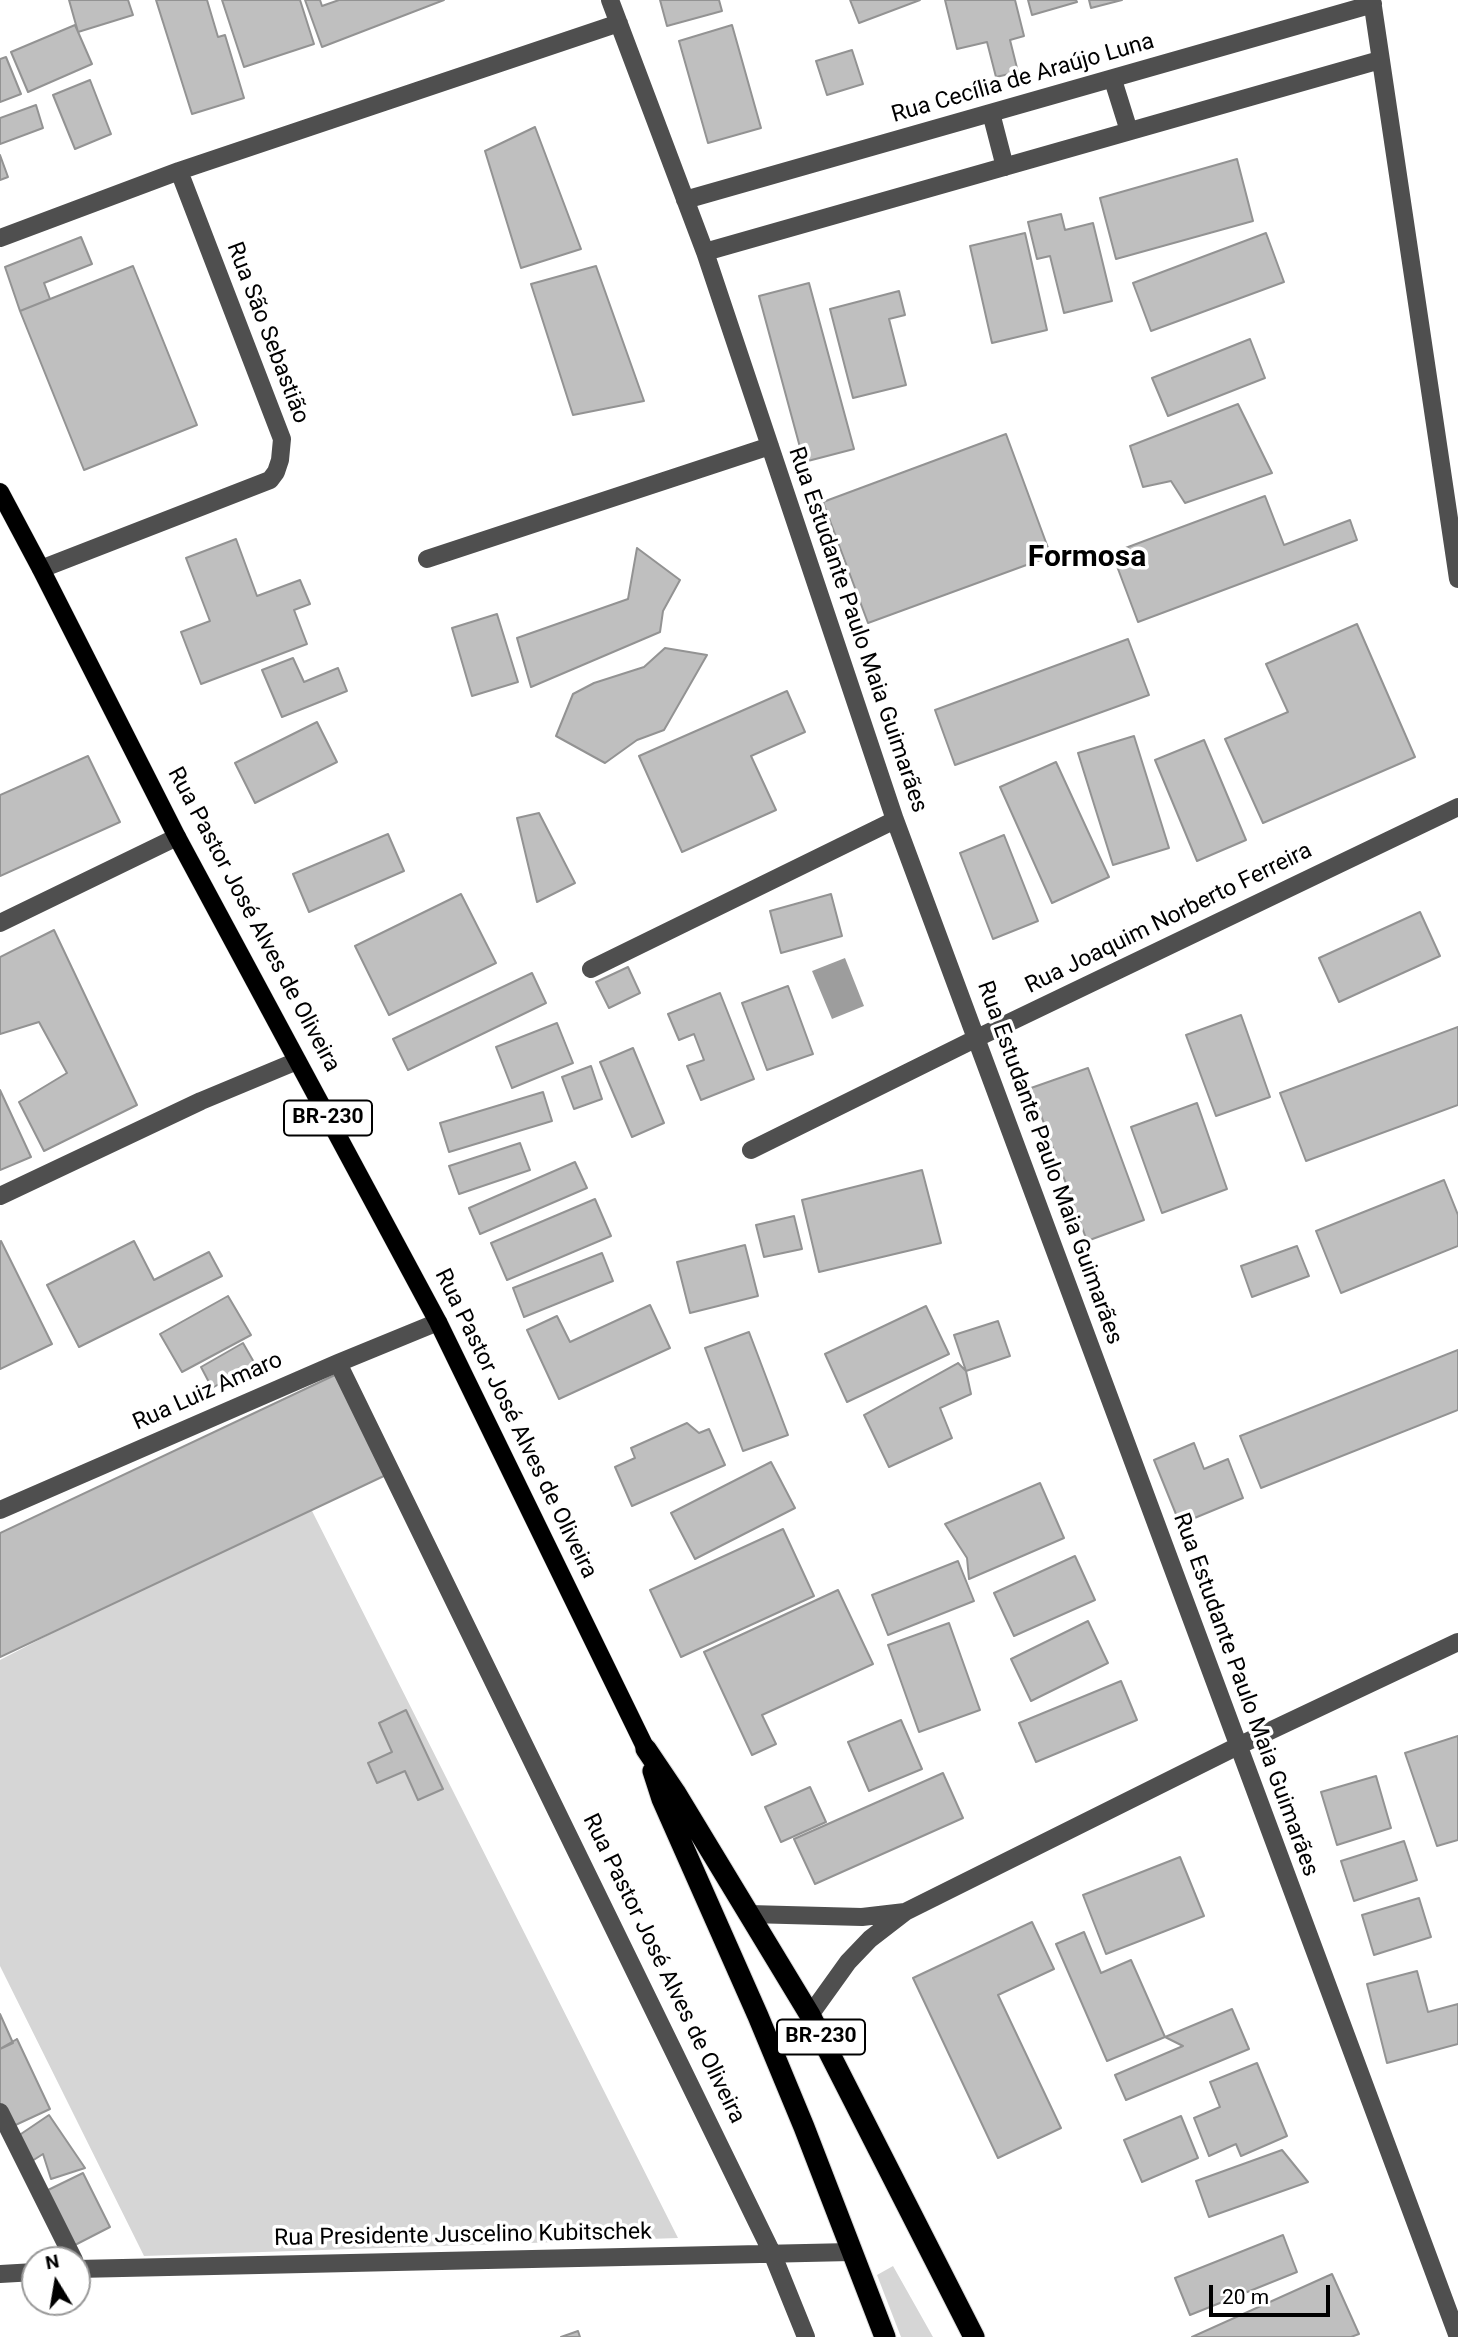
<!DOCTYPE html>
<html>
<head>
<meta charset="utf-8">
<style>
	body { margin:0 }
	#map { position:relative; width:1458px; height:2337px; overflow:hidden; background:#fff; font-family:Roboto,sans-serif }
	canvas { display:block }
	.north { position:absolute; left:21px; top:2246px; width:70px; height:70px; box-sizing:border-box; background:#fff; border:2px solid #999; border-radius:50%; rotate:349deg; font-size:19px; font-weight:700; line-height:28px; text-align:center; color:#000 }
	.north::after { content:''; display:block; margin:auto; width:24px; height:32px; background:#000; clip-path:polygon(50% 0,100% 100%,50% 72%,0 100%) }
	.scale { position:absolute; left:1209px; top:2285px; width:121px; height:32px; box-sizing:border-box; border:4px solid #000; border-top:0; padding-left:9px; font-size:21px; line-height:24px; white-space:nowrap; color:#000; -webkit-text-stroke:5px #fff; paint-order:stroke }
</style>
</head>
<body>
<div id="map">
<canvas width="1458" height="2337"></canvas>
<div class="north">N</div>
<div class="scale">20 m</div>
</div>
<script>
const ctx = document.querySelector('canvas').getContext('2d');
ctx.lineJoin = 'round';
function paint(path, color) {
  ctx.fillStyle = color;
  ctx.fill(path, 'evenodd');
}
function toPath(rows) {
  const path = new Path2D();
  for (const r of rows) {
    path.moveTo(r[0], r[1]);
    for (let i = 2; i < r.length; i += 2) path.lineTo(r[i], r[i + 1]);
  }
  return path;
}
function strokePath(path, color, width, dash) {
  ctx.strokeStyle = color;
  ctx.lineWidth = width;
  ctx.lineCap = dash ? 'butt' : 'round';
  ctx.setLineDash(dash || []);
  ctx.stroke(path);
}
function label(font, color, halo, rows, align = 'center') {
  ctx.font = font + ' Roboto,sans-serif';
  ctx.lineWidth = 7;
  ctx.setLineDash([]);
  ctx.textBaseline = 'middle';
  ctx.strokeStyle = halo;
  ctx.fillStyle = color;
  for (const [text, x, y, turn = 0] of rows) {
    ctx.save();
    ctx.translate(x, y);
    ctx.rotate((+turn || 0) * Math.PI / 180);
    ctx.textAlign = isNaN(turn) ? turn : align;
    if (halo) ctx.strokeText(text, 0, 0);
    ctx.fillText(text, 0, 0);
    ctx.restore();
  }
}
paint(toPath([
	[307,1501,678,2238,144,2256,0,1966,0,1660],
	[893,2266,933,2337,901,2337,877,2275]
]), '#d6d6d6');
paint(toPath([
	[845,958,864,1006,832,1019,812,971]
]), '#9d9d9d');
const building = toPath([
	[69,0,128,0,133,15,78,32,69,0],
	[156,0,207,0,218,37,225,35,244,98,192,114,156,0],
	[222,0,300,0,314,44,244,67,222,0],
	[305,0,320,0,322,6,339,0,444,0,322,47,305,0],
	[660,0,719,0,722,11,667,26,660,0],
	[850,0,920,0,859,23,850,0],
	[945,0,1015,0,1024,36,1010,40,1018,72,996,77,987,42,957,49,945,0],
	[1028,0,1076,0,1077,2,1032,15,1028,0],
	[1089,0,1122,0,1091,8,1089,0],
	[75,25,92,64,28,92,11,52,75,25],
	[732,25,761,128,708,143,679,41,732,25],
	[852,50,863,84,827,95,816,61,852,50],
	[6,57,21,94,0,102,0,59,6,57],
	[90,80,111,134,75,149,53,95,90,80],
	[36,105,43,128,0,144,0,118,36,105],
	[535,127,581,249,521,268,485,151,535,127],
	[0,155,8,177,0,180,0,155],
	[1237,159,1253,221,1116,259,1100,198,1237,159],
	[1061,214,1065,230,1093,223,1112,301,1064,313,1050,256,1037,259,1028,222,1061,214],
	[1025,233,1047,330,992,343,970,246,1025,233],
	[1266,233,1284,282,1151,331,1133,283,1266,233],
	[81,237,92,264,44,283,50,299,20,311,5,267,81,237],
	[133,266,197,425,84,470,20,311,133,266],
	[596,266,644,401,573,415,531,284,596,266],
	[809,283,854,449,804,462,759,296,809,283],
	[899,291,905,315,889,319,906,385,853,398,830,309,899,291],
	[1250,339,1265,378,1168,416,1152,378,1250,339],
	[1238,404,1272,473,1185,503,1171,481,1143,487,1130,446,1238,404],
	[1006,434,1051,556,868,623,823,502,1006,434],
	[1265,496,1284,545,1350,520,1357,540,1138,622,1112,553,1265,496],
	[236,539,257,596,300,580,310,604,294,610,307,644,201,684,181,632,210,621,186,558,236,539],
	[637,548,680,580,663,611,660,632,531,687,517,638,628,599,637,548],
	[497,614,518,682,472,696,452,628,497,614],
	[1357,624,1415,757,1263,823,1225,739,1288,712,1266,664,1357,624],
	[1128,639,1149,695,955,765,935,710,1128,639],
	[665,648,707,655,664,730,637,740,605,763,556,736,573,694,594,683,644,667,665,648],
	[293,658,304,682,338,668,347,691,282,717,262,670,293,658],
	[787,691,805,732,751,756,776,810,682,852,639,756,787,691],
	[317,722,337,762,255,803,235,763,317,722],
	[1134,736,1169,848,1113,865,1078,753,1134,736],
	[1204,740,1246,840,1197,861,1155,760,1204,740],
	[88,756,120,822,0,876,0,795,88,756],
	[1056,762,1109,877,1052,903,1000,787,1056,762],
	[539,813,575,883,537,902,517,818,539,813],
	[388,834,404,871,309,912,293,874,388,834],
	[1004,835,1038,921,993,939,960,853,1004,835],
	[461,894,496,963,389,1015,355,946,461,894],
	[831,894,842,936,781,953,770,911,831,894],
	[1420,912,1440,956,1339,1002,1319,958,1420,912],
	[54,930,137,1105,44,1151,19,1102,67,1073,39,1022,0,1034,0,957,54,930],
	[628,967,640,993,609,1008,596,982,628,967],
	[532,973,546,1003,408,1070,393,1039,532,973],
	[788,986,813,1054,767,1070,742,1003,788,986],
	[720,993,754,1079,701,1100,687,1066,704,1060,694,1034,679,1040,668,1014,720,993],
	[1241,1015,1270,1097,1216,1116,1186,1035,1241,1015],
	[557,1023,573,1063,512,1088,496,1047,557,1023],
	[1458,1027,1458,1105,1306,1161,1280,1093,1458,1027],
	[633,1048,664,1123,632,1137,600,1062,633,1048],
	[591,1066,602,1099,574,1109,562,1077,591,1066],
	[1088,1068,1144,1220,1087,1241,1031,1088,1088,1068],
	[0,1090,31,1157,0,1170,0,1090],
	[543,1092,552,1121,449,1152,440,1123,543,1092],
	[1197,1103,1227,1189,1162,1213,1131,1127,1197,1103],
	[520,1143,530,1170,459,1194,449,1166,520,1143],
	[575,1162,587,1188,480,1234,469,1208,575,1162],
	[922,1170,941,1243,819,1272,802,1200,922,1170],
	[1444,1180,1458,1215,1458,1246,1341,1293,1316,1231,1444,1180],
	[595,1199,611,1236,507,1280,491,1243,595,1199],
	[794,1216,802,1249,764,1257,756,1225,794,1216],
	[1,1241,52,1344,0,1369,0,1242,1,1241],
	[134,1241,154,1280,209,1252,222,1276,79,1347,47,1285,134,1241],
	[745,1245,758,1296,690,1313,677,1262,745,1245],
	[1297,1246,1309,1276,1252,1297,1241,1266,1297,1246],
	[602,1253,613,1281,524,1317,513,1288,602,1253],
	[228,1296,251,1335,182,1372,160,1334,228,1296],
	[650,1305,670,1348,559,1399,527,1330,557,1316,570,1342,650,1305],
	[926,1306,949,1354,847,1402,825,1354,926,1306],
	[998,1321,1010,1356,966,1371,954,1335,998,1321],
	[749,1332,788,1435,743,1451,705,1348,749,1332],
	[243,1343,255,1364,212,1388,201,1367,243,1343],
	[1458,1350,1458,1410,1261,1488,1240,1436,1458,1350],
	[958,1363,966,1371,971,1394,940,1408,952,1438,889,1467,864,1415,958,1363],
	[337,1374,386,1475,0,1657,0,1533,337,1374],
	[687,1423,699,1433,709,1429,725,1465,632,1506,615,1467,635,1458,631,1448,687,1423],
	[1194,1443,1204,1469,1228,1459,1243,1498,1180,1524,1154,1460,1194,1443],
	[771,1462,795,1508,695,1559,671,1513,771,1462],
	[1040,1483,1064,1538,969,1579,967,1558,945,1524,1040,1483],
	[783,1529,814,1596,681,1657,650,1590,783,1529],
	[1075,1556,1095,1600,1014,1636,994,1593,1075,1556],
	[958,1561,974,1601,888,1635,872,1595,958,1561],
	[838,1590,873,1664,762,1715,776,1744,752,1755,704,1652,838,1590],
	[1088,1621,1108,1663,1031,1701,1011,1659,1088,1621],
	[949,1623,980,1710,919,1732,888,1645,949,1623],
	[1121,1681,1137,1720,1036,1762,1019,1723,1121,1681],
	[406,1710,443,1789,418,1800,405,1771,377,1783,368,1763,392,1752,379,1723,406,1710],
	[901,1720,922,1769,869,1791,848,1742,901,1720],
	[1458,1736,1458,1840,1437,1846,1405,1753,1458,1736],
	[943,1773,963,1818,815,1884,794,1839,943,1773],
	[1376,1776,1391,1828,1337,1845,1321,1792,1376,1776],
	[810,1787,826,1822,781,1842,765,1807,810,1787],
	[1404,1841,1417,1880,1354,1901,1341,1861,1404,1841],
	[1180,1857,1204,1916,1106,1954,1083,1895,1180,1857],
	[1419,1898,1431,1937,1374,1955,1362,1915,1419,1898],
	[1032,1922,1054,1969,998,1995,1061,2128,998,2158,913,1978,1032,1922],
	[1084,1932,1101,1973,1131,1960,1165,2037,1107,2061,1056,1944,1084,1932],
	[1417,1971,1428,2012,1458,2004,1458,2044,1387,2063,1367,1984,1417,1971],
	[1232,2009,1249,2049,1126,2100,1115,2075,1183,2046,1165,2037,1232,2009],
	[0,2014,13,2043,0,2049,0,2014],
	[17,2039,50,2109,9,2128,0,2110,0,2049,17,2039],
	[1257,2063,1287,2136,1241,2156,1236,2144,1209,2156,1194,2118,1220,2107,1210,2082,1257,2063],
	[49,2115,85,2168,51,2179,43,2154,32,2161,15,2138,49,2115],
	[1181,2116,1198,2158,1142,2182,1124,2140,1181,2116],
	[1282,2150,1308,2182,1209,2217,1196,2181,1282,2150],
	[83,2173,110,2227,73,2246,46,2191,83,2173],
	[1283,2235,1297,2272,1190,2315,1175,2278,1283,2235],
	[1332,2274,1359,2334,1351,2337,1192,2337,1332,2274],
	[578,2331,580,2337,561,2337,578,2331]
]);
paint(building, '#bfbfbf');
strokePath(building, '#939393', 2);
const major = toPath([
	[0,492,41,569,177,837,438,1322,646,1749]
]);
const highway = toPath([
	[646,1749,675,1792,810,2015,974,2337],
	[653,1771,662,1799,758,2016,804,2127,885,2337]
]);
strokePath(major, '#dbdbdb', 19);
strokePath(highway, '#dbdbdb', 23);
strokePath(toPath([
	[610,0,705,252,895,820,1458,2337],
	[1372,0,1458,579],
	[1113,80,1129,131],
	[991,113,1005,167],
	[685,200,1373,4],
	[0,238,179,171,619,23],
	[705,252,1380,60],
	[427,559,770,446],
	[41,569,270,480,276,472,280,460,282,439,179,171],
	[0,923,177,837],
	[591,969,895,820],
	[751,1150,977,1038,1458,807],
	[0,1196,201,1101,297,1061],
	[338,1363,772,2253,806,2337],
	[0,1510,338,1363,438,1322],
	[749,1914,862,1917,905,1912],
	[810,2015,848,1962,870,1939,905,1912,1238,1746,1458,1642],
	[0,2112,74,2260],
	[77,2269,851,2252],
	[0,2274,35,2272]
]), '#4f4f4f', 18);
strokePath(major, '#000', 18);
strokePath(highway, '#000', 21);
for (const [x, y, w] of [
	[328,1118,88],
	[821,2037,88]
]) {
  const box = new Path2D();
  box.roundRect(x - w / 2, y - 17.5, w, 35, 5);
  ctx.fillStyle = '#fff';
  ctx.fill(box);
  strokePath(box, '#000', 2);
}
label('bold 21px', '#000', null, [
	["BR-230",328,1118],
	["BR-230",821,2037]
]);
label('23px', '#000', '#fff', [
	["Rua Cecília de Araújo Luna",1023,79,-16],
	["Rua São Sebastião",267,333,69],
	["Rua Estudante Paulo Maia Guimarães",857,630,71],
	["Rua Joaquim Norberto Ferreira",1169,919,-26],
	["Rua Pastor José Alves de Oliveira",253,920,62],
	["Rua Estudante Paulo Maia Guimarães",1049,1163,70],
	["Rua Luiz Amaro",208,1392,-24],
	["Rua Pastor José Alves de Oliveira",515,1424,64],
	["Rua Estudante Paulo Maia Guimarães",1245,1695,70],
	["Rua Pastor José Alves de Oliveira",663,1969,64],
	["Rua Presidente Juscelino Kubitschek",463,2236,-1]
]);
label('bold 30px', '#000', '#fff', [
	["Formosa",1087,558]
]);
</script>
</body>
</html>
